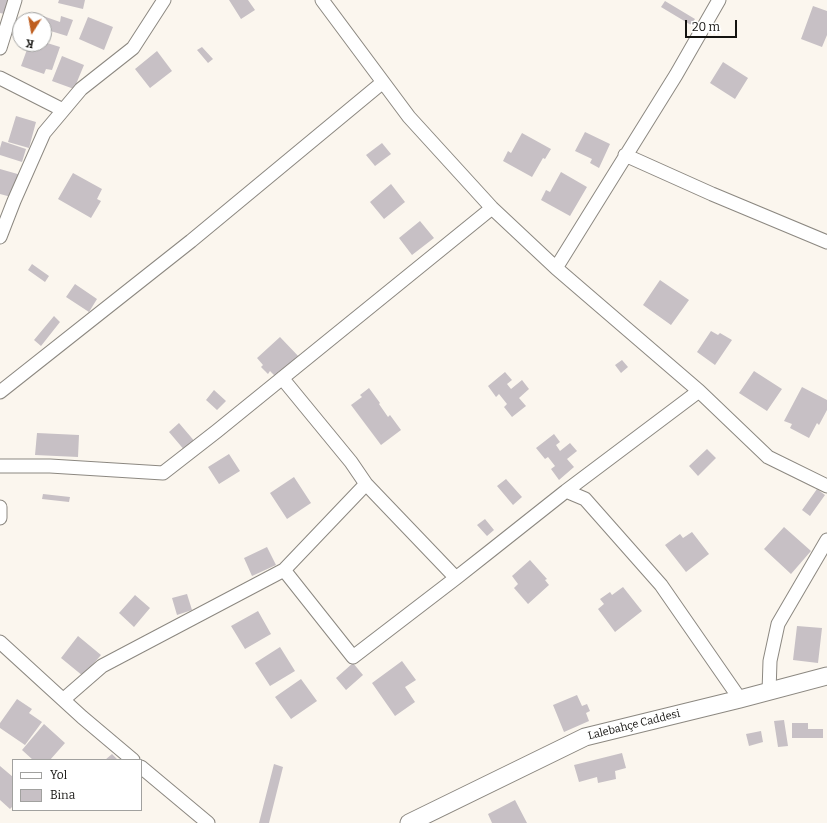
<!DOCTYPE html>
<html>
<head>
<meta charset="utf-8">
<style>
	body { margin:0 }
	#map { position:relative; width:827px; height:823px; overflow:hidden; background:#fbf6ee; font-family:Bitter,serif }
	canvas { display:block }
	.legend { position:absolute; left:12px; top:759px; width:130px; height:52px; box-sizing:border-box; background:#fff; border:1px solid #a1a19f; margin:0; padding:5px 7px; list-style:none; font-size:12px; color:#141310 }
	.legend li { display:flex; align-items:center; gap:8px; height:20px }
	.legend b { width:20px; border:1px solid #a1a19f }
	.north { position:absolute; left:12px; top:12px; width:40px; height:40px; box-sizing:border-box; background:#fff; border:1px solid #a1a19f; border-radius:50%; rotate:191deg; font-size:11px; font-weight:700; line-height:16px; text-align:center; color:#141310 }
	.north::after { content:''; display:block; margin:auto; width:14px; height:18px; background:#bf5e1f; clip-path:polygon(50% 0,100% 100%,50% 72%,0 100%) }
	.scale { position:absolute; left:685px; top:20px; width:52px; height:18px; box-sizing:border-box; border:2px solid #141310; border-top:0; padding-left:5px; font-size:12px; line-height:14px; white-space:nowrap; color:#141310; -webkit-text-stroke:3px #fff; paint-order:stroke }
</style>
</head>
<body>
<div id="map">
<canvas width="827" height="823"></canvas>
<ul class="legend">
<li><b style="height:5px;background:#fff"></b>Yol</li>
<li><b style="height:11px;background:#c7c0c5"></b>Bina</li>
</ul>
<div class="north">K</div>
<div class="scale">20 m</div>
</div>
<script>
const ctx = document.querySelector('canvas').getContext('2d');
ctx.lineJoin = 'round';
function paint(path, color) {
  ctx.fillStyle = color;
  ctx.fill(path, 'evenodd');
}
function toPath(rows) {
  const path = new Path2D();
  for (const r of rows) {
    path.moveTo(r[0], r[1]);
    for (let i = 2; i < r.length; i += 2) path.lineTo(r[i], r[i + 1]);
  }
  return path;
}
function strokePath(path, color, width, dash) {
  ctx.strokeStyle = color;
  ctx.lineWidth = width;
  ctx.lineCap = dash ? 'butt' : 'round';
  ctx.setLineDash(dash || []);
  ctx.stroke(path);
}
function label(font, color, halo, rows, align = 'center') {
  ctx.font = font + ' Bitter,serif';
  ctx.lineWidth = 3;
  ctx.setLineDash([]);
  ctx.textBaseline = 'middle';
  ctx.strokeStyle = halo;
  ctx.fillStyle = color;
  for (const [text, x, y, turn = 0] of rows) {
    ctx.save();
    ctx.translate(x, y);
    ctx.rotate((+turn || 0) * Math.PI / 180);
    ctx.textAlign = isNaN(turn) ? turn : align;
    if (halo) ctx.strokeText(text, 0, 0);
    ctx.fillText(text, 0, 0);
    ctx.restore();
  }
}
paint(toPath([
	[0,0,9,0,5,14,0,13],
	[59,0,85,0,83,9,58,3],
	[229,0,248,0,255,10,241,19],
	[665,1,695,19,691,25,661,7],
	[813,6,827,11,827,35,822,47,801,39],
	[43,16,60,22,61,16,73,20,67,36,44,29,44,20,42,20],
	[88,17,113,27,104,50,79,39],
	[44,42,60,47,52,70,46,69,44,74,21,66,29,44,44,44],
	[202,47,213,59,208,63,197,50],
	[157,51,172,71,150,88,135,69],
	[62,56,84,65,74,89,52,81],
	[723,62,748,78,735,99,710,83],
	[16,116,36,122,29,148,8,142],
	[585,132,610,144,599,168,590,163,592,159,575,151],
	[522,133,551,149,545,159,543,158,532,177,503,161,508,151,511,153],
	[2,141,26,149,22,162,0,155,0,148],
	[382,143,391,154,375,166,366,155],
	[0,169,21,175,15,198,0,194],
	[561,172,587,187,570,216,541,200,546,190,550,192],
	[73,173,102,189,97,199,101,201,91,218,58,199],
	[391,184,405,202,384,219,370,202],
	[420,221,434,238,412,255,399,238],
	[32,264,49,276,45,282,28,270],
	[660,280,689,300,671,325,643,305],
	[75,284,97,299,89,312,66,297],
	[54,316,60,322,41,346,34,340],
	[711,331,718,335,720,333,732,340,715,365,697,352],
	[280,337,301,359,279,380,270,371,268,374,261,367,263,365,257,358],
	[622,360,628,367,621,373,615,365],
	[754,371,782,389,767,411,739,393],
	[505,372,512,380,507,384,511,389,522,380,529,389,519,398,526,406,512,417,504,407,507,404,499,394,496,397,488,386],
	[802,387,827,400,827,410,819,425,817,423,809,438,790,428,792,424,784,421],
	[369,388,380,403,379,404,388,417,390,415,401,430,381,445,351,405,362,397,360,395],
	[214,390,226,401,217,410,206,400],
	[179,423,196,443,186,452,169,432],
	[37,433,79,435,78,457,35,455],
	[554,434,560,442,556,445,560,451,570,443,577,451,567,459,574,467,559,480,551,469,555,466,548,457,545,459,536,448],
	[707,449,716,458,698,476,689,466],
	[229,454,240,471,219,484,208,467],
	[294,477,311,503,287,519,270,493],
	[506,479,522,497,513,505,497,486],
	[817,489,825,495,810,516,802,510],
	[43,494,70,497,69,502,42,499],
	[485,519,494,530,487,536,477,525],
	[784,527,811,551,791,574,764,549],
	[692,532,709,554,686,572,665,545,680,534,683,538],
	[267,547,276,565,252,576,244,558],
	[530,560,547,579,545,580,549,585,528,604,514,588,518,584,512,576],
	[623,587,642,611,615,632,598,609,604,604,600,599,610,592,612,595],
	[187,594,192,610,177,615,172,598],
	[135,595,150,608,134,627,119,613],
	[258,611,271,634,245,649,231,626],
	[797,626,822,628,818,663,793,660],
	[78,636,101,655,83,676,61,658],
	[280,647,295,671,270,686,255,663],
	[402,661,416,680,405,687,415,702,395,716,372,683],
	[353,663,363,675,346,690,336,678],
	[301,679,317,701,291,719,275,697],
	[577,695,582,706,587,704,590,711,586,713,589,721,564,732,553,705],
	[17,699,32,709,29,713,42,722,25,745,0,728,0,723],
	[784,720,788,746,778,747,774,721],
	[792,723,808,723,808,729,823,729,823,738,792,738],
	[44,724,65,743,50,760,33,760,22,750],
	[761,731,763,742,749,746,746,734],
	[622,753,626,768,615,771,616,779,598,783,597,777,579,782,574,765],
	[112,754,118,760,105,760],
	[274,764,283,767,269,823,259,823],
	[0,766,13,777,13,808,12,807,10,809,0,800],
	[515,800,527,823,492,823,488,814]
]), '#c7c0c5');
const minor = toPath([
	[322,0,409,117,492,208,556,268,699,391,768,457,827,486],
	[0,48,15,0],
	[0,78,63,110],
	[625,155,712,194,827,242],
	[0,237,14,201,44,133,81,89,133,48,164,0],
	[556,268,676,75,719,0],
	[282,378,351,462,366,484],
	[0,392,191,241,383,82],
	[0,466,50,466,163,473,217,431,492,208],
	[566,491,585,499,661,585,740,699],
	[0,507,0,518],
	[456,578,366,484,284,570,353,657,456,578,489,552,566,491,699,391],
	[0,642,82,717,133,760],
	[769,692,770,661,778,624,827,540],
	[64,699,102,666,284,570],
	[141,767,208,823]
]);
const tertiary = toPath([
	[409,823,585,737,740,699,827,676]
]);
strokePath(minor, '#8c8881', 15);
strokePath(tertiary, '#8c8881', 19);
strokePath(minor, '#fff', 13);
strokePath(tertiary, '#fff', 17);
label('11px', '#141310', '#fff', [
	["Lalebahçe Caddesi",634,725,-14]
]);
</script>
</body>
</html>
